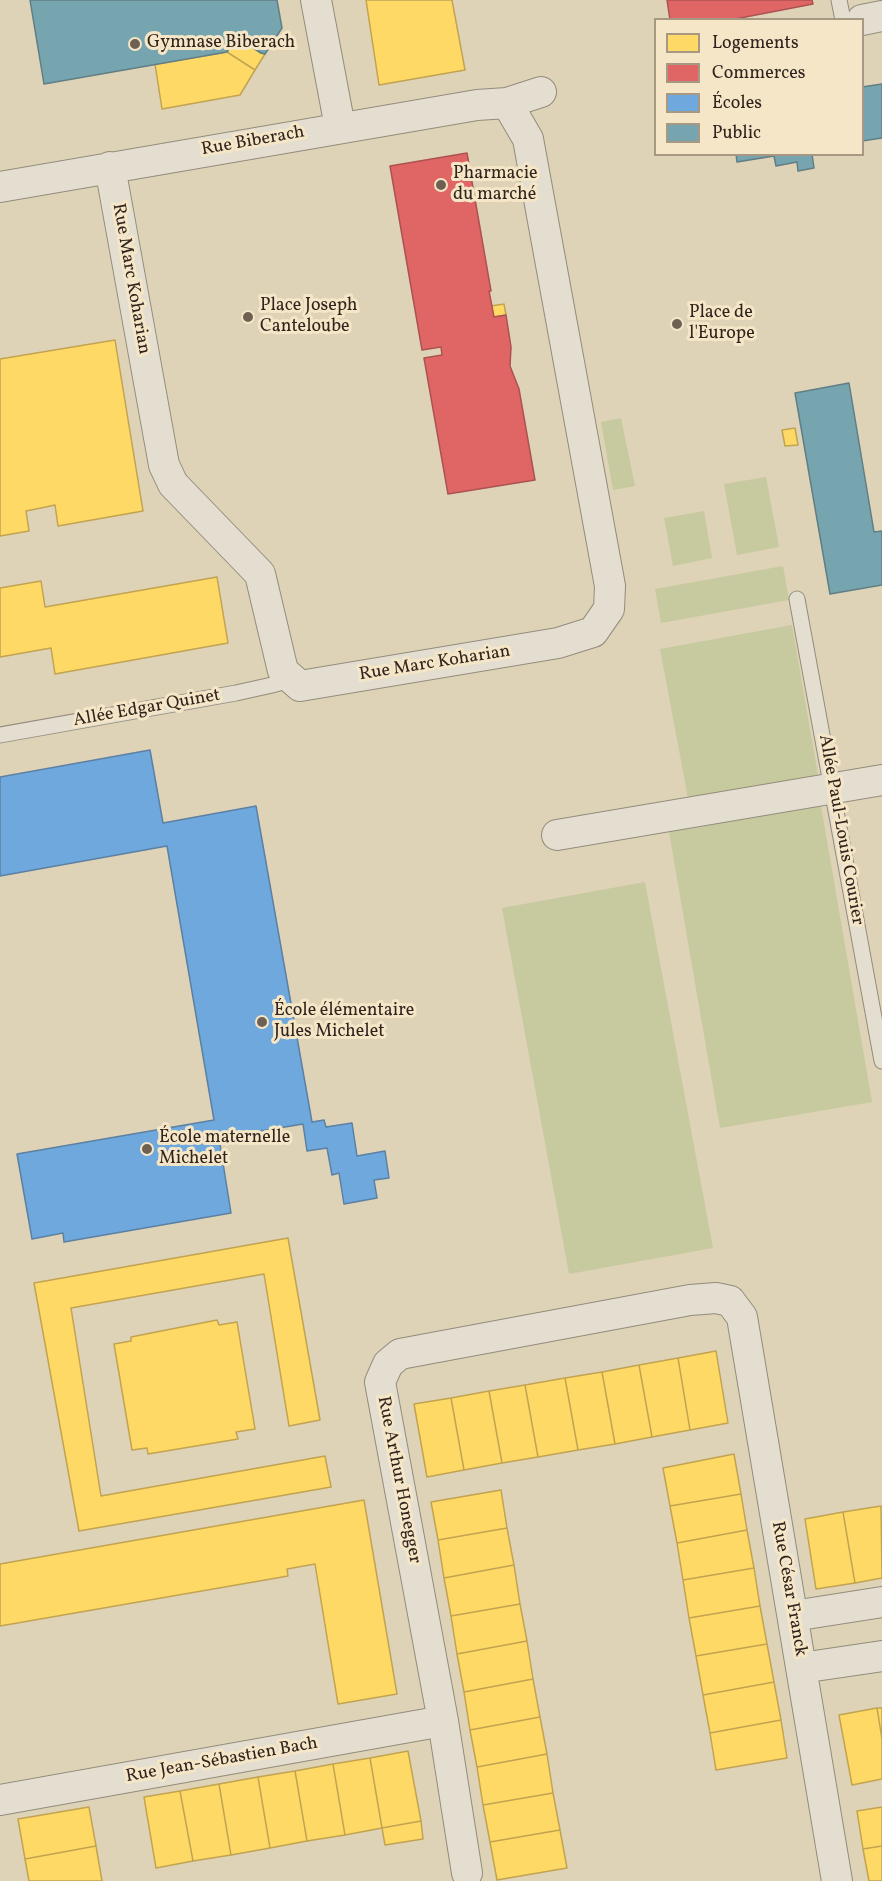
<!DOCTYPE html>
<html>
<head>
<meta charset="utf-8">
<style>
	body { margin:0 }
	#map { position:relative; width:882px; height:1881px; overflow:hidden; background:#ded3b7; font-family:Vollkorn,serif }
	canvas { display:block }
	.legend { position:absolute; left:654px; top:18px; width:210px; height:138px; box-sizing:border-box; background:#f4e6c6; border:2px solid #a69883; margin:0; padding:8px 10px; list-style:none; font-size:18px; color:#31241f }
	.legend li { display:flex; align-items:center; gap:12px; height:30px }
	.legend b { width:30px; border:2px solid #a69883 }
</style>
</head>
<body>
<div id="map">
<canvas width="882" height="1881"></canvas>
<ul class="legend">
<li><b style="height:16px;background:#ffd966"></b>Logements</li>
<li><b style="height:16px;background:#e06666"></b>Commerces</li>
<li><b style="height:16px;background:#6fa8dc"></b>Écoles</li>
<li><b style="height:16px;background:#76a5af"></b>Public</li>
</ul>
</div>
<script>
const ctx = document.querySelector('canvas').getContext('2d');
ctx.lineJoin = 'round';
function paint(path, color) {
  ctx.fillStyle = color;
  ctx.fill(path, 'evenodd');
}
function toPath(rows) {
  const path = new Path2D();
  for (const r of rows) {
    path.moveTo(r[0], r[1]);
    for (let i = 2; i < r.length; i += 2) path.lineTo(r[i], r[i + 1]);
  }
  return path;
}
function strokePath(path, color, width, dash) {
  ctx.strokeStyle = color;
  ctx.lineWidth = width;
  ctx.lineCap = dash ? 'butt' : 'round';
  ctx.setLineDash(dash || []);
  ctx.stroke(path);
}
function label(font, color, halo, rows, align = 'center') {
  ctx.font = font + ' Vollkorn,serif';
  ctx.lineWidth = 6;
  ctx.setLineDash([]);
  ctx.textBaseline = 'middle';
  ctx.strokeStyle = halo;
  ctx.fillStyle = color;
  for (const [text, x, y, turn = 0] of rows) {
    ctx.save();
    ctx.translate(x, y);
    ctx.rotate((+turn || 0) * Math.PI / 180);
    ctx.textAlign = isNaN(turn) ? turn : align;
    if (halo) ctx.strokeText(text, 0, 0);
    ctx.fillText(text, 0, 0);
    ctx.restore();
  }
}
paint(toPath([
	[621,418,635,486,613,490,601,422],
	[766,477,779,547,737,555,724,484],
	[704,511,712,558,673,566,664,518],
	[783,566,789,600,661,623,655,589],
	[792,625,818,775,688,798,660,649],
	[821,806,872,1102,720,1128,669,832],
	[645,882,713,1248,569,1274,502,908]
]), '#c7c99f');
const homes = toPath([
	[366,0,452,0,465,70,379,85,366,0],
	[236,37,261,53,265,54,255,70,227,52,236,37],
	[227,52,255,70,240,95,162,109,155,64,227,52],
	[504,304,506,315,494,317,491,306,504,304],
	[115,340,143,511,58,526,55,505,41,508,26,511,29,531,0,536,0,359,115,340],
	[795,428,798,445,785,446,782,430,795,428],
	[217,577,228,643,55,674,51,648,0,657,0,588,41,581,45,607,217,577],
	[288,1238,320,1420,289,1426,264,1274,71,1308,101,1496,325,1456,331,1487,79,1531,34,1283,288,1238],
	[217,1320,219,1325,237,1322,255,1429,236,1432,238,1439,148,1454,147,1448,132,1450,114,1344,131,1341,131,1337,217,1320],
	[716,1351,728,1423,690,1430,678,1358,716,1351],
	[678,1358,690,1430,652,1437,639,1365,678,1358],
	[639,1365,652,1437,615,1444,602,1372,639,1365],
	[602,1372,615,1444,578,1450,565,1378,602,1372],
	[565,1378,578,1450,538,1457,525,1385,565,1378],
	[525,1385,538,1457,502,1463,489,1391,525,1385],
	[489,1391,502,1463,464,1470,451,1398,489,1391],
	[451,1398,464,1470,427,1477,414,1404,451,1398],
	[734,1454,741,1494,670,1506,663,1468,734,1454],
	[501,1490,507,1528,438,1540,431,1502,501,1490],
	[741,1494,747,1530,677,1543,670,1506,741,1494],
	[364,1500,397,1694,338,1704,315,1564,287,1569,288,1576,0,1626,0,1564,364,1500],
	[881,1506,882,1578,855,1583,843,1512,881,1506],
	[843,1512,855,1583,816,1589,805,1519,843,1512],
	[507,1528,514,1565,444,1578,438,1540,507,1528],
	[747,1530,754,1568,683,1580,677,1543,747,1530],
	[514,1565,520,1604,451,1616,444,1578,514,1565],
	[754,1568,760,1606,689,1618,683,1580,754,1568],
	[520,1604,527,1641,457,1654,451,1616,520,1604],
	[760,1606,767,1644,696,1656,689,1618,760,1606],
	[527,1641,533,1679,464,1692,457,1654,527,1641],
	[767,1644,774,1682,703,1695,696,1656,767,1644],
	[533,1679,540,1717,470,1730,464,1692,533,1679],
	[774,1682,781,1720,710,1733,703,1695,774,1682],
	[877,1708,882,1739,882,1779,852,1785,839,1715,877,1708],
	[877,1708,882,1708,882,1739,877,1708],
	[540,1717,547,1754,477,1767,470,1730,540,1717],
	[781,1720,787,1758,716,1770,710,1733,781,1720],
	[408,1751,421,1821,382,1828,370,1758,408,1751],
	[547,1754,553,1793,483,1805,477,1767,547,1754],
	[370,1758,382,1828,345,1835,333,1764,370,1758],
	[333,1764,345,1835,307,1841,295,1771,333,1764],
	[295,1771,307,1841,270,1848,258,1777,295,1771],
	[258,1777,270,1848,231,1855,219,1784,258,1777],
	[219,1784,231,1855,193,1861,180,1791,219,1784],
	[180,1791,193,1861,156,1868,144,1797,180,1791],
	[553,1793,560,1830,490,1842,483,1805,553,1793],
	[89,1807,96,1846,25,1859,18,1819,89,1807],
	[882,1807,882,1846,863,1849,857,1811,882,1807],
	[421,1821,423,1839,385,1845,382,1828,421,1821],
	[560,1830,567,1868,497,1880,490,1842,560,1830],
	[96,1846,102,1881,29,1881,25,1859,96,1846],
	[882,1846,882,1881,869,1881,863,1849,882,1846]
]);
paint(homes, '#ffd966');
strokePath(homes, '#c1a351', 1.5);
const shops = toPath([
	[667,0,812,0,813,4,730,20,670,20,667,0],
	[467,153,491,291,489,291,494,317,506,315,511,347,510,366,519,389,535,480,448,494,424,358,442,355,441,347,422,350,390,166,467,153]
]);
paint(shops, '#e06666');
strokePath(shops, '#ac5251', 1.5);
const schools = toPath([
	[150,750,163,823,256,806,312,1122,324,1120,326,1127,352,1123,357,1156,385,1151,389,1178,374,1180,377,1198,344,1204,339,1173,332,1175,327,1148,307,1151,303,1124,219,1138,231,1213,64,1242,63,1233,32,1239,17,1154,214,1120,167,846,0,876,0,777,150,750]
]);
paint(schools, '#6fa8dc');
strokePath(schools, '#5c80a3', 1.5);
const public = toPath([
	[30,0,277,0,282,28,265,54,261,53,236,37,227,52,44,84,30,0],
	[882,84,882,138,862,141,862,87,882,84],
	[736,154,812,154,814,168,798,171,797,162,776,166,774,156,737,162,736,154],
	[849,383,874,532,882,531,882,585,830,594,795,393,849,383]
]);
paint(public, '#76a5af');
strokePath(public, '#617e84', 1.5);
const lane = toPath([
	[839,0,843,20],
	[797,599,882,1061],
	[0,735,236,693,272,685,293,679]
]);
const street = toPath([
	[316,0,340,127],
	[862,20,882,16],
	[110,167,164,465,173,484,260,574,283,671,300,686,558,643,593,632,609,609,610,586,528,139,507,103],
	[0,187,477,105,507,103,541,92],
	[557,835,882,780],
	[793,1616,882,1602],
	[801,1668,882,1656],
	[0,1800,443,1721],
	[467,1873,443,1721,380,1382,388,1364,400,1354,690,1300,716,1298,730,1301,742,1317,837,1881]
]);
strokePath(lane, '#938c7c', 17);
strokePath(street, '#938c7c', 32);
strokePath(lane, '#e4ded0', 15);
strokePath(street, '#e4ded0', 30);
for (const [x, y, r, color] of [
	[135,44,6,"#6e6154"],
	[441,185,6,"#6e6154"],
	[248,317,6,"#6e6154"],
	[677,324,6,"#6e6154"],
	[262,1022,6,"#6e6154"],
	[147,1149,6,"#6e6154"]
]) {
  const dot = new Path2D();
  dot.arc(x, y, r, 0, 2 * Math.PI);
  ctx.fillStyle = color;
  ctx.fill(dot);
  strokePath(dot, '#f4e6c6', 2);
}
label('18px', '#31241f', '#f4e6c6', [
	["Gymnase Biberach",147,44],
	["Pharmacie",453,175],
	["du marché",453,196],
	["Place Joseph",260,307],
	["Canteloube",260,328],
	["Place de",689,314],
	["l'Europe",689,335],
	["École élémentaire",274,1012],
	["Jules Michelet",274,1033],
	["École maternelle",159,1139],
	["Michelet",159,1160]
], 'left');
label('18px', '#31241f', '#f4e6c6', [
	["Rue Biberach",253,142,-10],
	["Rue Marc Koharian",130,279,80],
	["Rue Marc Koharian",435,664,-9],
	["Allée Edgar Quinet",147,709,-10],
	["Allée Paul-Louis Courier",840,830,80],
	["Rue Arthur Honegger",398,1480,79],
	["Rue César Franck",788,1589,80],
	["Rue Jean-Sébastien Bach",222,1761,-10]
]);
</script>
</body>
</html>
